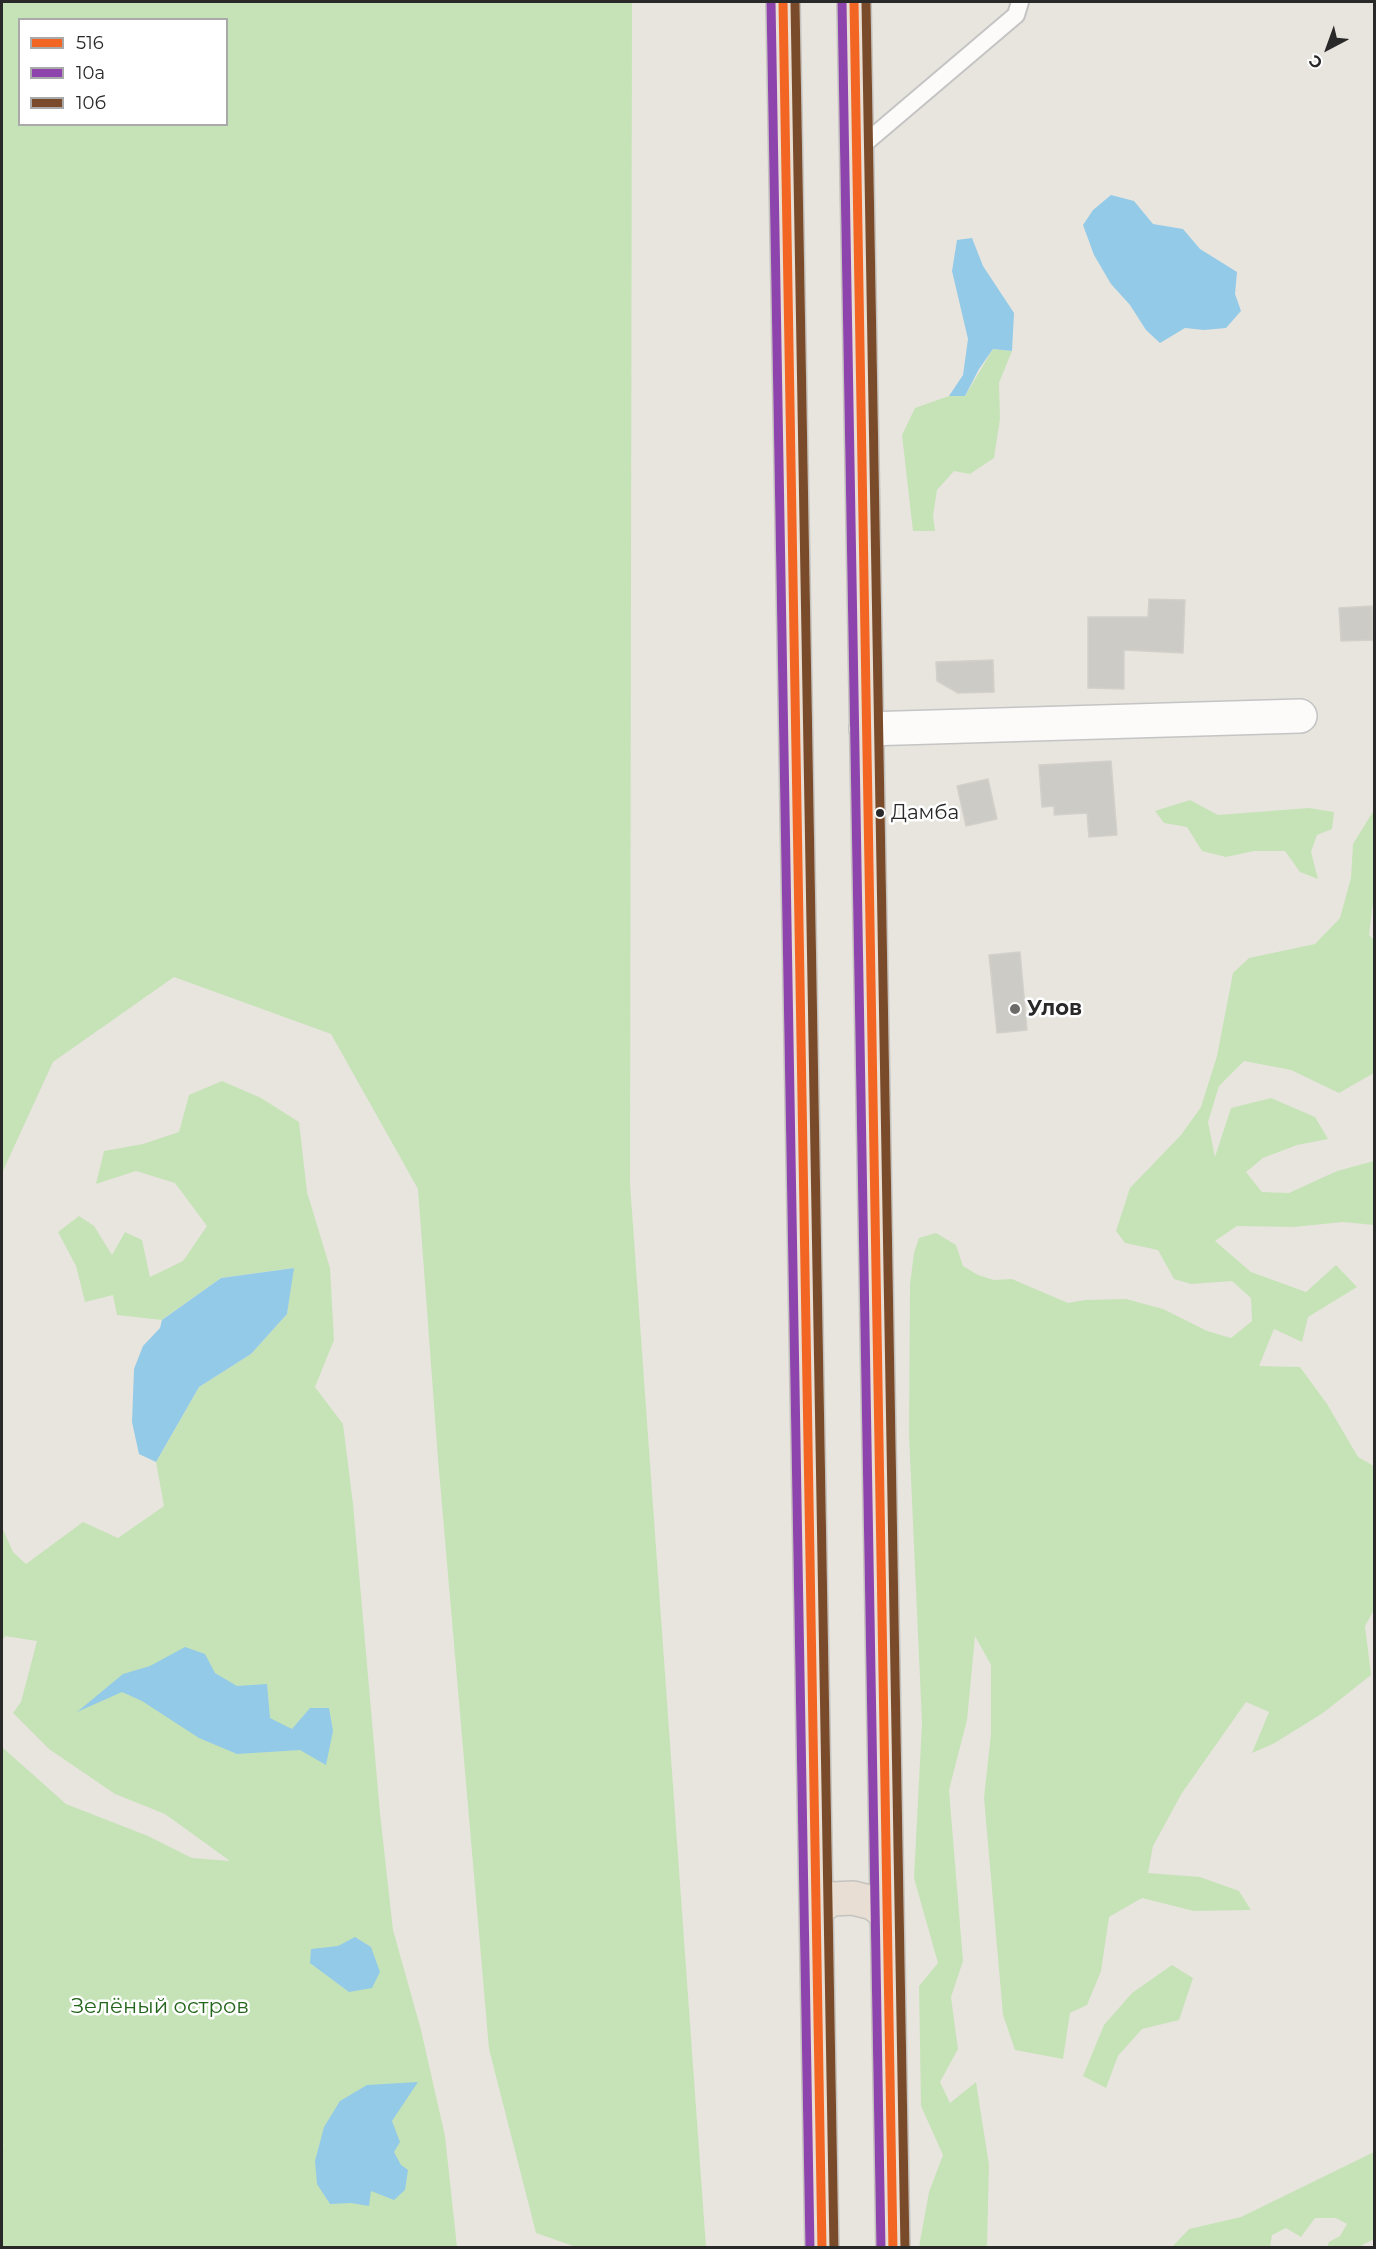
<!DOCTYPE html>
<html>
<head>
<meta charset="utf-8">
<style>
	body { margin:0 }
	#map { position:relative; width:1376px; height:2249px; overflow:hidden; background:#e8e5de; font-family:Montserrat,sans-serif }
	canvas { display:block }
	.frame { position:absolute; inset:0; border:3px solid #292929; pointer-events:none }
	.legend { position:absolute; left:18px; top:18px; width:210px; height:108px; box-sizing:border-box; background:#fff; border:2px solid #a9a9a9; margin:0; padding:8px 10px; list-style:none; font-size:18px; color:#292929 }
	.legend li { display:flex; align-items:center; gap:12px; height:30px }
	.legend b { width:30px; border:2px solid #a9a9a9 }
	.north { position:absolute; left:1298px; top:18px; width:60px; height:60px; -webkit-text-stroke:4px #fff; paint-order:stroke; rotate:221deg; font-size:16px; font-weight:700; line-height:24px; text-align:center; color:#292929 }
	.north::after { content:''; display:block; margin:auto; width:21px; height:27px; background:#292929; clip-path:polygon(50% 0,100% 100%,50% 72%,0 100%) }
</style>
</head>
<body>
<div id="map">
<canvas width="1376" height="2249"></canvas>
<div class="frame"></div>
<ul class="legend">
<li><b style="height:8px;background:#f26522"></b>516</li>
<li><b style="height:8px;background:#8e44ad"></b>10а</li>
<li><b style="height:8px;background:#7a4b2a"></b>10б</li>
</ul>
<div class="north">С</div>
</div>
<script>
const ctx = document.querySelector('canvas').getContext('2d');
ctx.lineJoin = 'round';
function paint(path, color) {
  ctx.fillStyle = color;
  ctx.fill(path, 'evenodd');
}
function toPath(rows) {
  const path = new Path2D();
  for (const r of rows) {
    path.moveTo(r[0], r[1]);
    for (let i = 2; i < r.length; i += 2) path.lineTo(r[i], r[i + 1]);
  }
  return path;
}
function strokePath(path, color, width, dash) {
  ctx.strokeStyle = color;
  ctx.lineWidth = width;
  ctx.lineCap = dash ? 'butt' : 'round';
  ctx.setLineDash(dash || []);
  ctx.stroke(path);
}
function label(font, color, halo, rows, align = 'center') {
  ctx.font = font + ' Montserrat,sans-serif';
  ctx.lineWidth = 5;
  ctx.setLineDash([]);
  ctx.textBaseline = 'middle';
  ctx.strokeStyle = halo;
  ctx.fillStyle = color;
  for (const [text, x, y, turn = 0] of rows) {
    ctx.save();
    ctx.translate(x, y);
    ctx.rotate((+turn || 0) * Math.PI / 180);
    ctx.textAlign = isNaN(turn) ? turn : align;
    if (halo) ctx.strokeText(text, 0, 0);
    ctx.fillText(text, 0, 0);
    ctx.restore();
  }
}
paint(toPath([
	[2,2,632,2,630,1183,706,2247,576,2247,536,2233,489,2049,438,1459,418,1189,331,1034,174,977,53,1062,2,1173],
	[20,20,226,20,226,124,20,124],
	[993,349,1012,351,999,383,1000,419,994,458,970,474,954,471,937,490,933,516,935,531,913,531,902,435,915,408,949,396,965,396],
	[1190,800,1218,815,1309,808,1334,812,1332,829,1317,835,1311,852,1318,879,1300,872,1285,851,1254,851,1226,857,1202,851,1187,827,1164,823,1155,811],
	[1374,810,1374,895,1369,935,1374,940,1374,1073,1339,1093,1291,1070,1244,1061,1219,1086,1208,1122,1215,1157,1231,1108,1271,1098,1315,1117,1328,1139,1297,1145,1263,1158,1246,1172,1262,1192,1289,1193,1337,1171,1374,1161,1374,1225,1343,1222,1294,1227,1237,1226,1215,1241,1251,1272,1306,1292,1336,1265,1357,1287,1308,1317,1302,1342,1274,1329,1259,1366,1300,1367,1327,1404,1358,1457,1374,1466,1374,1610,1365,1626,1371,1675,1323,1713,1273,1744,1252,1753,1269,1712,1246,1702,1182,1793,1153,1846,1148,1873,1200,1877,1239,1891,1251,1910,1194,1911,1142,1898,1109,1917,1101,1971,1087,2005,1070,2013,1063,2059,1015,2050,1003,2015,984,1798,991,1734,991,1665,975,1636,967,1720,949,1790,963,1961,951,1997,958,2049,940,2082,950,2103,976,2082,989,2165,987,2247,919,2247,929,2192,943,2155,921,2106,919,1986,938,1963,914,1878,922,1723,909,1435,910,1284,914,1253,919,1238,936,1233,956,1245,963,1266,978,1275,994,1280,1012,1279,1068,1303,1085,1300,1126,1299,1163,1309,1207,1331,1231,1338,1252,1321,1251,1298,1232,1281,1191,1284,1174,1279,1158,1250,1125,1243,1116,1231,1130,1188,1181,1135,1201,1107,1217,1056,1233,973,1249,958,1315,944,1340,918,1351,878,1353,844],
	[222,1081,261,1098,299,1122,307,1192,330,1268,334,1340,315,1387,343,1424,353,1504,380,1813,393,1930,421,2030,445,2136,457,2247,2,2247,2,2147,4,2144,2,2142,2,1747,66,1804,148,1836,192,1858,230,1861,165,1814,115,1794,49,1749,13,1713,21,1702,37,1641,5,1636,2,1641,2,1527,13,1552,26,1564,83,1522,118,1538,164,1506,156,1462,199,1387,251,1354,287,1314,293,1268,221,1278,162,1320,117,1315,113,1295,85,1302,76,1266,58,1232,79,1216,94,1226,112,1255,125,1232,142,1240,150,1277,183,1261,207,1226,175,1183,136,1171,96,1184,104,1151,143,1144,179,1132,189,1095],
	[1172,1965,1193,1978,1179,2020,1142,2029,1118,2056,1106,2088,1083,2076,1104,2025,1132,1993],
	[1374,2152,1374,2239,1359,2247,1327,2247,1329,2242,1340,2236,1347,2224,1336,2218,1315,2218,1301,2237,1286,2228,1272,2235,1270,2247,1172,2247,1189,2229,1241,2217]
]), '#c6e3b8');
paint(toPath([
	[1111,195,1134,201,1153,224,1183,229,1200,249,1237,272,1235,294,1241,311,1226,328,1204,330,1185,328,1160,343,1146,330,1130,305,1111,284,1094,255,1083,225,1093,210],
	[972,238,983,266,1014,313,1012,351,993,349,979,369,965,396,949,396,963,375,968,339,952,271,957,240],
	[294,1268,287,1314,251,1354,199,1387,156,1462,139,1454,132,1422,134,1369,143,1346,160,1328,162,1320,221,1278],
	[185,1647,205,1654,215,1673,237,1686,267,1684,270,1718,292,1729,310,1708,329,1708,333,1731,326,1765,300,1750,237,1754,199,1738,142,1701,122,1692,77,1712,123,1674,150,1666],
	[355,1937,371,1947,380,1972,372,1988,349,1992,310,1963,311,1949,338,1946],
	[418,2082,392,2121,400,2142,394,2152,401,2165,408,2170,405,2190,394,2200,371,2191,369,2206,351,2203,330,2204,317,2184,315,2161,324,2127,340,2101,367,2085]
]), '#93cae8');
const building = toPath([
	[1149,599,1185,600,1183,653,1124,650,1124,689,1088,688,1088,617,1148,617,1149,599],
	[1372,606,1373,640,1341,641,1339,608,1372,606],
	[993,660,994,692,958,693,937,681,936,662,993,660],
	[1111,761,1117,835,1089,837,1087,813,1054,815,1054,806,1042,807,1039,765,1111,761],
	[988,779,997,819,966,826,957,786,988,779],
	[1020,952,1027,1030,997,1033,989,955,1020,952]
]);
paint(building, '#cdcbc5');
strokePath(building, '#d3d0cb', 1.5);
const lane = toPath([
	[857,150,1016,15,1020,2]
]);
const street = toPath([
	[866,729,1300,716]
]);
const highway = toPath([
	[783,2,822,2248],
	[854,2,893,2248],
	[816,1909,832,1899,853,1898,873,1903,887,1914]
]);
strokePath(lane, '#c5c4c4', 20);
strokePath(street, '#c5c4c4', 36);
strokePath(highway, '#c4c3c0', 36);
strokePath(lane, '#fcfbfa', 16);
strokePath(street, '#fcfbfa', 33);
strokePath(highway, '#e8ded3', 33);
strokePath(toPath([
	[783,2,822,2248],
	[854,2,893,2248]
]), '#f26522', 9);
strokePath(toPath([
	[771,2,810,2248],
	[842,2,881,2248]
]), '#8e44ad', 9);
strokePath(toPath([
	[795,2,834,2248],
	[866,2,905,2248]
]), '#7a4b2a', 9);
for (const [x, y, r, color] of [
	[880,813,5,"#292929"],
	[1015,1009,6,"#6c6b68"]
]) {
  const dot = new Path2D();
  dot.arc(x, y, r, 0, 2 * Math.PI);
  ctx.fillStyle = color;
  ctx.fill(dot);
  strokePath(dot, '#fff', 2);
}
label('20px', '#292929', '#fff', [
	["Дамба",891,813]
], 'left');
label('bold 21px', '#292929', '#fff', [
	["Улов",1027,1009]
], 'left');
label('21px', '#23651a', '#fff', [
	["Зелёный остров",160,2007]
]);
</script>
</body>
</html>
